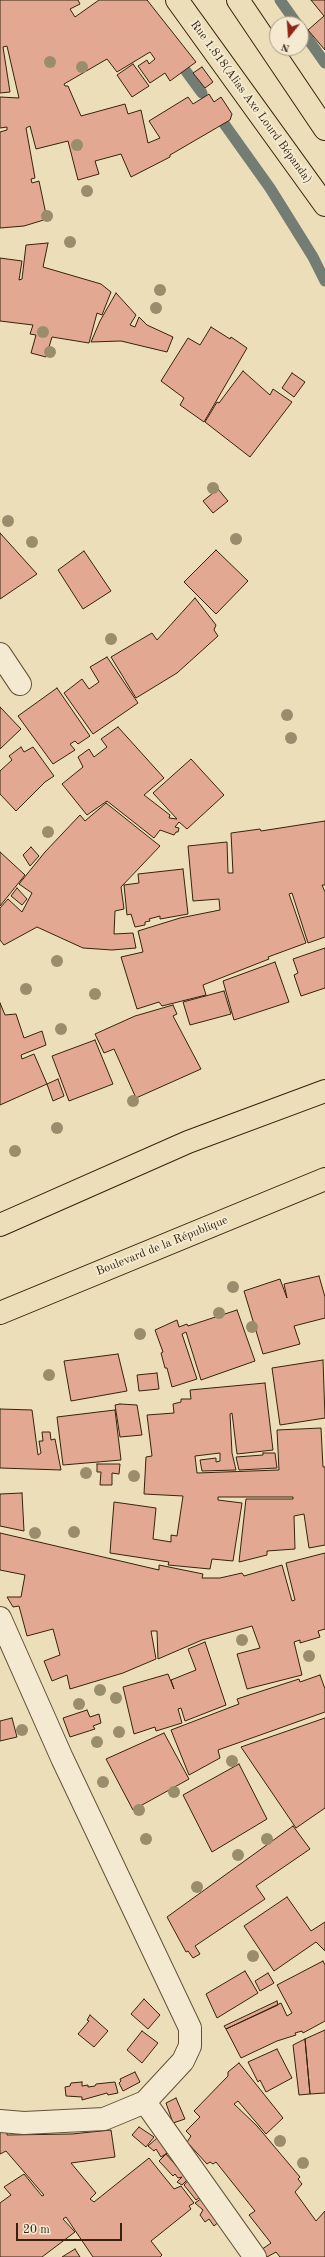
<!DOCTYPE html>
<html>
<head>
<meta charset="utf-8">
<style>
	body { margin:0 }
	#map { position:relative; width:325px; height:2257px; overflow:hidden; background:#ecdeb8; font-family:"Old Standard TT",serif }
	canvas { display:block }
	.north { position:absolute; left:269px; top:16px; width:40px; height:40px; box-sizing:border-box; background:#f3ead1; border:1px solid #a89a83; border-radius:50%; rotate:197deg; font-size:11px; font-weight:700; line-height:16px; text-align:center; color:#37220d }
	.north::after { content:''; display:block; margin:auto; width:14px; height:18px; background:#8f2418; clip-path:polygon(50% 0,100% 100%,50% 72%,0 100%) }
	.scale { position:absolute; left:16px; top:2223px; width:106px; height:18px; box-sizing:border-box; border:2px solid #37220d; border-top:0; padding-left:5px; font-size:12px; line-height:14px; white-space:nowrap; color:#37220d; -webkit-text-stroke:3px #f3ead1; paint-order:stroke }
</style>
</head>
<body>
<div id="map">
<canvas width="325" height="2257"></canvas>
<div class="north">N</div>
<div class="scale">20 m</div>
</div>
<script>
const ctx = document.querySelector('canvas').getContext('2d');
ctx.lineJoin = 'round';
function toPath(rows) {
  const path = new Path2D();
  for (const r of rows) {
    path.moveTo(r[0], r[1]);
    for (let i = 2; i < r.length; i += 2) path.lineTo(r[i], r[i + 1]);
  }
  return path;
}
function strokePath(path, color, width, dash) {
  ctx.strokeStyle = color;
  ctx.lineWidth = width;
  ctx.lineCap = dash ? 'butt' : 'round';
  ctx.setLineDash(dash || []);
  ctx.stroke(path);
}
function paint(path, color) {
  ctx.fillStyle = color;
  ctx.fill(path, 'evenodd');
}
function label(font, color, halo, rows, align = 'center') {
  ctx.font = font + ' "Old Standard TT",serif';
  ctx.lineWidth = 4;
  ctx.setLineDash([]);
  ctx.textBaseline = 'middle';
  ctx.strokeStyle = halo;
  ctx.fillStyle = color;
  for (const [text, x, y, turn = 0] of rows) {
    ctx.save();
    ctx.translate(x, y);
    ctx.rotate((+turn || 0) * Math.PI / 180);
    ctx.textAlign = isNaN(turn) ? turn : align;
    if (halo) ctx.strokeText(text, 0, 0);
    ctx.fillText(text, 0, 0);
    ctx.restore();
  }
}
strokePath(toPath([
	[280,0,297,24],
	[301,29,325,63],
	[177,59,202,93],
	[215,111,270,188,313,257,325,281]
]), '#747d74', 11);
const building = toPath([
	[0,0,78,0,80,4,70,9,75,17,99,0,147,0,196,62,170,81,165,73,150,83,138,66,147,60,149,64,155,59,150,52,117,72,107,59,64,84,65,86,68,86,81,116,125,104,128,114,141,110,148,143,160,138,149,121,188,97,193,104,209,94,214,102,221,97,232,114,230,120,170,155,170,157,131,177,121,154,95,161,99,174,78,180,68,141,36,149,30,126,26,128,35,178,31,179,32,183,39,181,47,219,24,226,0,228,0,132,7,130,7,127,0,128,0,97,19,98,7,46,3,47,10,92,0,93,0,0],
	[311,0,325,0,325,50,308,30,324,16,311,0],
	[133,64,149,86,132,97,117,75,133,64],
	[202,67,213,82,205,88,193,73,202,67],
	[48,243,43,267,101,284,111,292,102,315,97,313,89,343,52,337,46,357,31,353,36,335,30,334,33,325,0,321,0,258,22,261,19,280,22,279,26,245,48,243],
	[116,293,136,315,130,325,135,327,139,317,147,325,173,337,167,352,121,341,91,342,100,321,116,293],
	[211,327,230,339,231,337,247,348,204,422,180,405,184,398,161,381,188,338,200,345,211,327],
	[243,371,270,395,273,389,292,402,250,457,205,422,217,402,219,403,243,371],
	[292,373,305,382,294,397,282,388,292,373],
	[218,489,228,501,213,513,203,501,218,489],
	[0,533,37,574,0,599,0,533],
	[216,550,248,581,216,614,184,582,216,550],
	[84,551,111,591,83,609,58,570,84,551],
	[195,598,216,625,214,630,218,636,177,673,136,698,111,657,152,633,157,640,195,598],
	[107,657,138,703,93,734,64,693,82,679,89,689,99,682,90,667,107,657],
	[57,688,90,736,78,744,75,741,70,744,75,750,53,764,18,716,57,688],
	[0,707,21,729,0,749,0,707],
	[118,727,164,778,144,795,170,815,169,818,177,819,153,793,191,759,224,795,187,829,179,822,175,827,179,828,178,832,176,832,174,835,160,830,154,838,107,801,87,815,62,784,83,767,78,757,89,749,94,757,107,747,101,739,118,727],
	[21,747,24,752,33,747,54,776,45,782,16,811,0,794,0,771,12,760,9,756,21,747],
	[106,803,160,846,121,887,124,909,115,911,114,934,133,933,136,948,112,950,83,948,37,927,4,945,0,940,0,908,8,899,22,912,32,893,19,884,45,852,80,815,85,821,106,803],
	[325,821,325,885,322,885,325,892,325,937,308,943,292,893,289,894,306,943,268,957,269,959,203,985,206,995,162,1006,159,1002,137,1009,121,957,143,952,138,931,180,918,220,910,219,899,193,901,188,846,227,842,228,873,233,873,231,833,260,829,261,831,325,821],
	[31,847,39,856,30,866,23,855,31,847],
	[0,852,25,875,0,906,0,852],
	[183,869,188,914,160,919,160,916,149,919,150,921,145,922,145,925,135,927,131,914,127,915,124,885,139,883,138,874,183,869],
	[17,888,27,899,22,905,11,896,17,888],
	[325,948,325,988,301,996,294,975,298,973,293,959,325,948],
	[275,962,289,1002,234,1020,223,981,275,962],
	[224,991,231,1014,190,1025,183,1002,224,991],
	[0,1003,5,1015,16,1014,24,1038,42,1031,46,1045,21,1055,22,1059,34,1054,47,1084,0,1105,0,1003],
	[173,1005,177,1014,173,1016,201,1069,136,1098,114,1049,104,1053,95,1034,135,1016,173,1005],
	[95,1040,113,1084,69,1101,52,1056,95,1040],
	[58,1079,64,1096,53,1101,47,1084,58,1079],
	[319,1276,325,1297,325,1318,294,1326,300,1344,263,1354,244,1291,280,1279,287,1298,284,1284,319,1276],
	[237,1310,255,1361,201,1380,186,1332,182,1334,197,1379,172,1387,167,1368,165,1368,161,1353,163,1352,155,1330,177,1320,179,1327,187,1324,188,1326,237,1310],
	[118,1354,127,1391,71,1401,64,1361,118,1354],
	[323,1360,325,1418,280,1425,272,1368,323,1360],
	[157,1373,159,1389,139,1391,137,1375,157,1373],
	[265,1383,273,1450,237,1454,232,1413,230,1414,232,1453,236,1470,202,1471,200,1460,216,1458,216,1462,220,1461,220,1453,195,1456,197,1473,279,1470,277,1430,321,1428,323,1467,325,1467,325,1545,309,1548,304,1514,294,1516,295,1549,267,1551,267,1555,239,1562,246,1499,293,1499,293,1497,218,1497,218,1500,242,1503,233,1561,212,1559,210,1569,168,1565,169,1562,110,1553,114,1502,156,1508,153,1539,171,1542,171,1535,177,1536,183,1496,144,1494,146,1457,152,1456,147,1415,174,1413,173,1404,181,1402,181,1399,191,1399,190,1390,265,1383],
	[120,1404,137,1405,142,1435,120,1437,115,1405,120,1404],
	[0,1409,32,1410,38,1455,41,1453,39,1441,43,1441,42,1432,50,1432,51,1440,55,1439,61,1470,0,1468,0,1409],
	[115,1410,121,1460,63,1465,57,1417,115,1410],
	[263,1453,275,1453,277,1468,239,1470,236,1457,263,1455,263,1453],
	[97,1464,120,1464,119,1474,112,1473,112,1485,100,1485,101,1472,97,1472,97,1464],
	[22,1493,24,1531,0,1526,0,1494,22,1493],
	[0,1533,159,1570,159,1565,203,1574,202,1578,220,1578,242,1573,244,1576,282,1565,292,1601,295,1600,286,1563,325,1553,325,1629,318,1631,320,1637,300,1643,300,1640,294,1642,302,1675,247,1689,237,1654,260,1648,252,1626,202,1640,158,1659,157,1631,151,1631,156,1659,123,1673,70,1689,67,1675,52,1681,44,1661,60,1655,53,1629,27,1636,19,1606,13,1607,7,1597,21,1597,25,1575,0,1570,0,1533],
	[205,1642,226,1705,185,1721,181,1708,178,1709,182,1723,156,1731,155,1727,134,1734,123,1687,168,1674,174,1689,171,1680,196,1670,188,1649,205,1642],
	[320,1675,325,1689,325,1712,218,1750,220,1758,189,1775,171,1730,239,1704,237,1699,299,1679,300,1682,320,1675],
	[87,1710,90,1717,99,1714,101,1723,93,1726,95,1729,70,1737,63,1718,87,1710],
	[12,1718,17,1737,0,1741,0,1721,12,1718],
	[325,1718,325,1808,296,1828,241,1747,325,1718],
	[164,1733,189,1779,133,1810,106,1759,164,1733],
	[239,1764,267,1819,212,1852,183,1795,239,1764],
	[293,1826,310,1849,256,1886,265,1899,195,1946,200,1954,193,1958,188,1951,186,1952,167,1917,293,1826],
	[287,1897,311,1931,325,1922,325,1951,316,1942,274,1971,244,1926,287,1897],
	[323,1961,325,1965,325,2021,303,2033,302,2031,295,2033,296,2035,277,2041,241,2058,226,2029,281,2003,287,2016,292,2013,277,1985,323,1961],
	[245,1971,258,1993,217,2018,206,1994,245,1971],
	[268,1973,274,1983,260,1991,255,1981,268,1973],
	[144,1999,160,2015,148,2029,131,2014,144,1999],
	[277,2001,278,2005,226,2029,224,2026,277,2001],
	[90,2015,108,2031,94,2047,78,2034,89,2021,87,2020,90,2015],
	[325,2030,325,2093,310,2094,305,2039,325,2030],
	[142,2031,158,2043,142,2063,127,2050,142,2031],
	[305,2039,310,2094,299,2095,293,2045,305,2039],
	[277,2049,292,2078,266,2092,260,2080,258,2082,248,2062,277,2049],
	[239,2063,283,2118,266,2134,238,2101,234,2104,257,2126,300,2177,298,2179,302,2184,295,2192,316,2221,325,2211,325,2257,280,2257,276,2252,267,2257,261,2250,271,2243,249,2215,255,2211,216,2162,213,2164,210,2162,207,2164,187,2142,191,2136,186,2131,200,2117,194,2111,228,2076,228,2072,239,2063],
	[135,2072,140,2082,123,2091,119,2083,121,2081,120,2079,135,2072],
	[82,2082,82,2086,88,2085,88,2087,95,2086,96,2084,115,2082,118,2093,108,2095,107,2093,82,2100,82,2097,66,2096,65,2087,70,2086,71,2083,82,2082],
	[176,2098,185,2119,173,2123,166,2103,176,2098],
	[0,2125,7,2126,7,2135,72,2134,111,2130,115,2157,71,2163,96,2193,90,2199,94,2202,149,2158,174,2189,181,2186,194,2203,189,2206,191,2209,151,2241,162,2255,160,2257,93,2257,66,2217,63,2219,75,2232,42,2257,0,2257,0,2203,11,2195,4,2187,24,2174,42,2196,44,2195,6,2151,0,2154,0,2125],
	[139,2127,154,2137,146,2147,132,2135,139,2127],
	[157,2138,169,2152,161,2157,156,2149,154,2151,148,2146,157,2138],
	[166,2154,188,2179,182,2185,177,2182,182,2177,178,2178,175,2174,173,2176,159,2161,166,2154],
	[191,2177,204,2194,196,2200,184,2185,191,2177],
	[205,2196,222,2219,214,2226,209,2219,205,2222,200,2215,203,2210,195,2203,205,2196],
	[75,2249,80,2257,62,2257,75,2249]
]);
paint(building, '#e3a892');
strokePath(building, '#37220d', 1);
const minor = toPath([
	[0,654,20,684],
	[0,1618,62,1758,190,2028,190,2046,183,2061,145,2102,104,2119,24,2123,0,2121],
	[145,2102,255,2257]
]);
const major = toPath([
	[177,0,325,205],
	[238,0,325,129],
	[0,1225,188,1142,325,1091],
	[0,1313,325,1179]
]);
strokePath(minor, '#645138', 24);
strokePath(major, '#37220d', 24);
strokePath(minor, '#f3ead1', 22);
strokePath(major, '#ecdeb8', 22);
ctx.fillStyle = '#9a8d6c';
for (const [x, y] of [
	[50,62],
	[82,67],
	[77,145],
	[87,191],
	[47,216],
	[70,242],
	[160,290],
	[156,308],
	[43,332],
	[50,352],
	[213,488],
	[8,521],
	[236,539],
	[32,542],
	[111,639],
	[287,715],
	[291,738],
	[48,832],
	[57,961],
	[26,989],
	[95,994],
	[61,1029],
	[133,1101],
	[57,1128],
	[15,1151],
	[233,1287],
	[219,1313],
	[252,1327],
	[140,1334],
	[49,1375],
	[86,1473],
	[134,1476],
	[74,1532],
	[35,1533],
	[242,1640],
	[309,1656],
	[100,1690],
	[116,1698],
	[79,1704],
	[22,1730],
	[119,1732],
	[97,1742],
	[232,1761],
	[103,1782],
	[174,1792],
	[139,1810],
	[146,1839],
	[267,1839],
	[238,1855],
	[197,1887],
	[253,1956],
	[280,2141],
	[303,2163]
]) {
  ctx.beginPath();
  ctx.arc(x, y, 6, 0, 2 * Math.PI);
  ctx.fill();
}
label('12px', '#37220d', '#f3ead1', [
	["Rue 1.818(Alias Axe Lourd Bépanda)",251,102,54],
	["Boulevard de la République",162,1246,-22]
]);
</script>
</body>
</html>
